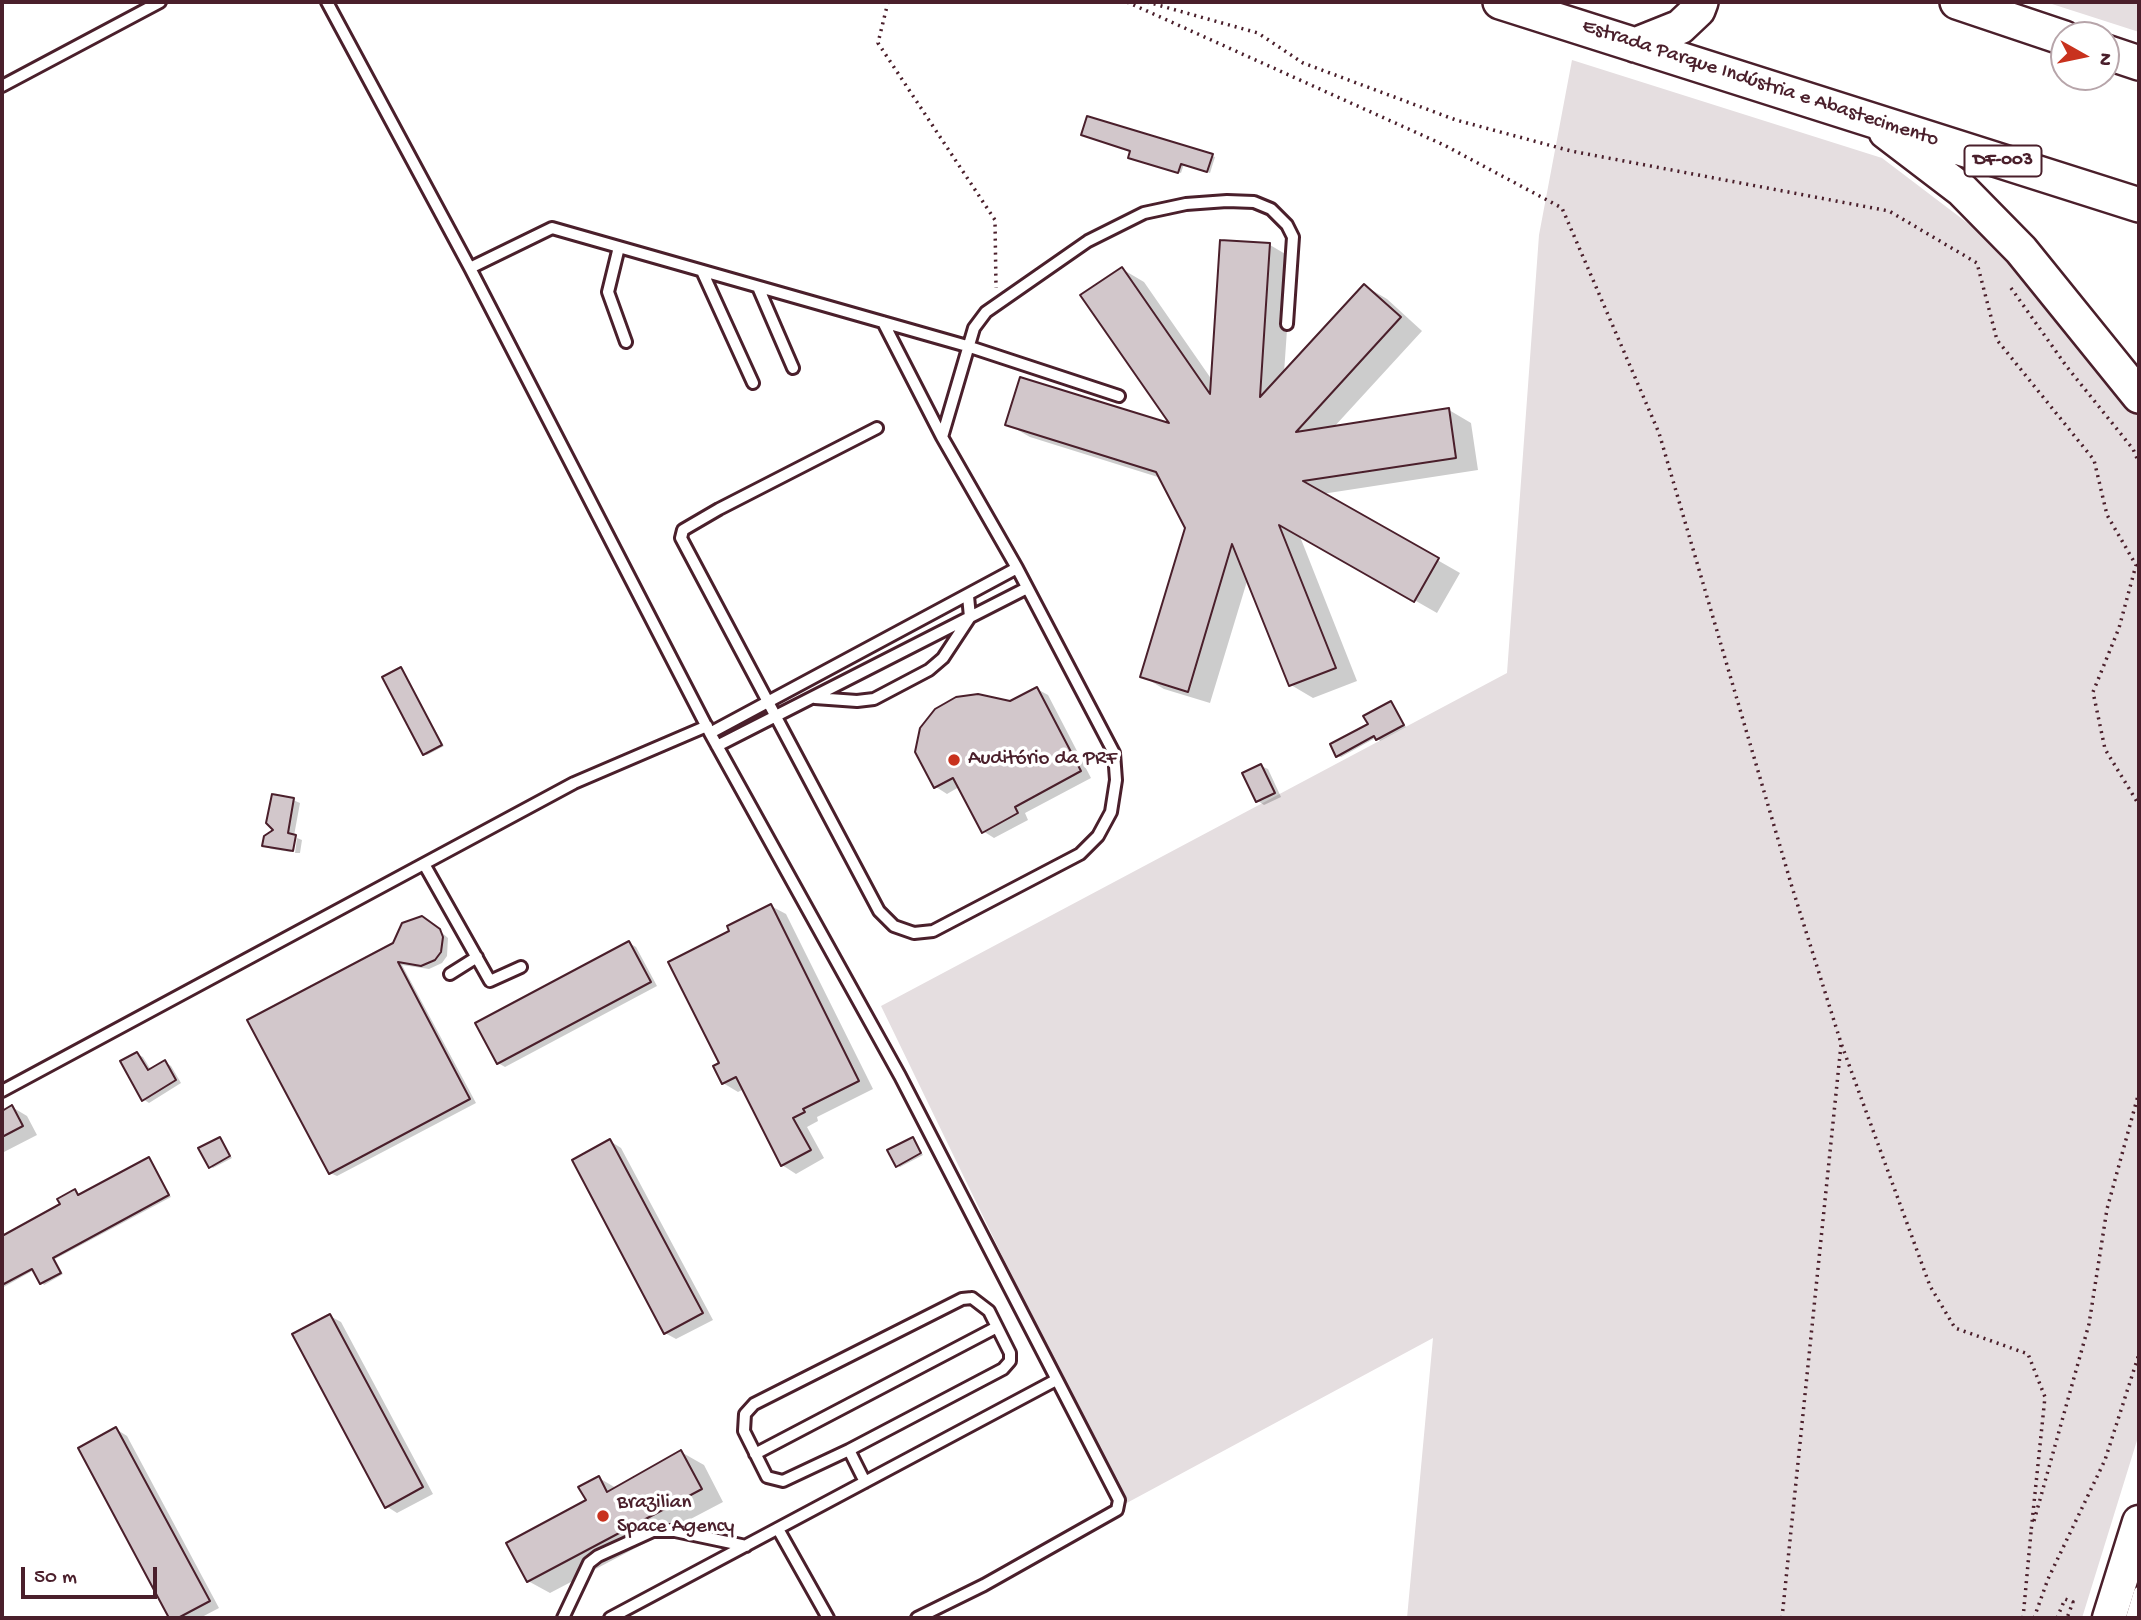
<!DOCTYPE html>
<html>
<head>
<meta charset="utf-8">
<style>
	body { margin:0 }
	#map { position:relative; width:2141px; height:1620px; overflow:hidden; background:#fff; font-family:"Gochi Hand",sans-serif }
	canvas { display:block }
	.frame { position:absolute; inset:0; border:4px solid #4a1f2b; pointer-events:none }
	.north { position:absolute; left:2050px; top:21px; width:70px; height:70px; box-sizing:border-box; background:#fff; border:2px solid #b7a5aa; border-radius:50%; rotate:99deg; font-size:19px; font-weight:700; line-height:28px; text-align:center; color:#4a1f2b }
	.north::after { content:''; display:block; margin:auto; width:24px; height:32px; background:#c8321e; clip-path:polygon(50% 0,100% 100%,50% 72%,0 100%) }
	.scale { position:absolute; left:21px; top:1567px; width:136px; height:32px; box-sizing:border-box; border:4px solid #4a1f2b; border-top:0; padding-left:9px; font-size:21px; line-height:24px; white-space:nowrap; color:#4a1f2b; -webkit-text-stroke:5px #fff; paint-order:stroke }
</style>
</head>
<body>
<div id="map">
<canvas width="2141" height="1620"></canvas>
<div class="frame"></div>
<div class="north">N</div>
<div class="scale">50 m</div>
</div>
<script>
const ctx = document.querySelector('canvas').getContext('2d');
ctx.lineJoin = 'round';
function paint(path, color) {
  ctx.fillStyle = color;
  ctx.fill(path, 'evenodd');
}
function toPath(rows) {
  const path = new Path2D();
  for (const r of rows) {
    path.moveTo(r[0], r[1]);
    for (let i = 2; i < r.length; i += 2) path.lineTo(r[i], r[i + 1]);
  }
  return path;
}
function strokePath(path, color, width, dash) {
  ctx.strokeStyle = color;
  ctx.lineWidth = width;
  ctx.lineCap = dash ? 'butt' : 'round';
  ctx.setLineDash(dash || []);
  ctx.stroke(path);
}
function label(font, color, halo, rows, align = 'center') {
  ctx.font = font + ' "Gochi Hand",sans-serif';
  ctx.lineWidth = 7;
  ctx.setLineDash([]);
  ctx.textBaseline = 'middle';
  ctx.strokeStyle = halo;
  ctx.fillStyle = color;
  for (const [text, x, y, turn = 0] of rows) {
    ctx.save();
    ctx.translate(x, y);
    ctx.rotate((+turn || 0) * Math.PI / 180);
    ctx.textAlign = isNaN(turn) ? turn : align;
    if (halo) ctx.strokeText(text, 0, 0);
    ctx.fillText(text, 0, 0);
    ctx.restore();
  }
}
paint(toPath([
	[2045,2,2139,2,2139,32,2052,4],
	[1572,60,1882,158,2011,256,2139,418,2139,1434,2082,1618,1407,1618,1433,1338,1123,1505,881,1006,1507,673,1539,235]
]), '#e5dee0');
paint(toPath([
	[1131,151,1212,156,1215,157,1210,173,1184,164,1181,173,1132,158],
	[1270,245,1292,258,1284,373,1365,286,1387,299,1422,331,1333,428,1449,410,1471,423,1478,470,1322,494,1460,573,1437,613,1299,534,1357,681,1313,698,1291,685,1248,578,1210,703,1164,689,1142,676,1187,528,1161,478,1030,437,1007,424,1173,426,1122,269,1144,282,1212,380],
	[401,669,444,746,427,755,424,754],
	[1037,689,1048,695,1091,778,1025,813,1028,820,994,838,983,831,959,787,947,794,936,787,917,752],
	[1391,703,1406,727,1380,741,1377,737,1341,757,1338,756],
	[1261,766,1268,769,1281,797,1264,805,1258,801],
	[293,800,300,803,291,852,271,849,264,845],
	[297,838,302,840,300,853,295,853],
	[771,906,786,914,873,1089,817,1117,818,1121,807,1127,824,1158,796,1174,782,1165,744,1089,738,1092,723,1083,721,1064,732,932],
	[427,920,448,938,447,956,442,963,429,969,402,965,476,1103,337,1176,330,1173,398,930,408,921],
	[629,943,636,947,657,986,505,1067,498,1063],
	[137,1054,143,1057,151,1070,165,1062,171,1066,181,1083,149,1103,143,1099],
	[12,1107,27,1116,37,1135,2,1153,2,1113],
	[219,1139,232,1158,213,1168,210,1166],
	[913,1139,923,1155,900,1167,897,1165],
	[610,1141,621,1148,713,1320,676,1339,665,1333],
	[149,1159,171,1197,55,1259,63,1274,44,1285,34,1270,2,1288,2,1238,62,1205,75,1191,80,1196],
	[330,1316,341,1322,433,1494,397,1513,386,1506],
	[116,1429,127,1436,219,1608,200,1618,171,1618,80,1449],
	[681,1452,704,1465,723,1502,550,1593,528,1581,588,1501,599,1478,616,1488]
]), '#0003');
const building = toPath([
	[1087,116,1213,154,1207,172,1181,164,1178,173,1128,158,1130,151,1081,135,1087,116],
	[1220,240,1270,243,1260,397,1364,284,1401,317,1296,432,1449,408,1456,458,1303,481,1439,558,1414,602,1279,525,1336,668,1289,686,1232,544,1188,692,1140,677,1185,528,1156,472,1005,425,1020,377,1169,423,1080,295,1122,267,1210,394,1220,240],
	[401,667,442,745,423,755,382,677,401,667],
	[1037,687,1081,771,1015,807,1018,813,982,833,953,778,934,788,915,752,920,728,935,709,956,697,978,694,1010,701,1037,687],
	[1391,701,1404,725,1376,740,1374,736,1336,757,1330,744,1368,724,1363,716,1391,701],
	[1261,764,1275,793,1256,802,1242,773,1261,764],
	[272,794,294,798,288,833,296,835,293,851,262,846,264,836,273,830,266,823,272,794],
	[771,904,859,1081,803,1109,805,1112,793,1118,811,1150,781,1166,736,1077,722,1084,713,1066,719,1063,668,962,729,931,727,926,771,904],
	[422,916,440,929,443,937,441,952,435,960,421,966,398,962,470,1099,329,1174,247,1020,393,943,402,923,422,916],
	[629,941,651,982,497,1064,475,1023,629,941],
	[137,1052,148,1070,165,1060,176,1080,142,1101,120,1061,137,1052],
	[12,1105,23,1126,2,1137,2,1111,12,1105],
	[220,1137,230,1156,209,1168,198,1148,220,1137],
	[913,1137,921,1153,896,1167,887,1150,913,1137],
	[610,1139,703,1313,664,1334,572,1160,610,1139],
	[149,1157,169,1195,53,1258,61,1273,40,1284,32,1269,2,1285,2,1236,60,1204,57,1199,75,1189,78,1195,149,1157],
	[330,1314,423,1487,385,1508,292,1334,330,1314],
	[116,1427,210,1601,178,1618,169,1618,78,1448,116,1427],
	[681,1450,702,1489,527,1582,506,1543,586,1500,578,1487,599,1476,607,1492,681,1450]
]);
paint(building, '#d2c7cb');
strokePath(building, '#4a1f2b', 2);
const service = toPath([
	[327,2,470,268,710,733,900,1076,1119,1500,1117,1510,984,1585,917,1618],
	[2,86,160,2],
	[619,247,608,292,626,342],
	[470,268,552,228,967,346,1119,396],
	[702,271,753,383],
	[758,287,793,368],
	[883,322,942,437,974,328,986,312,1088,241,1144,213,1186,204,1227,201,1254,202,1271,209,1287,225,1293,237,1287,324],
	[877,428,719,509,683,530,681,538,879,911,894,926,914,933,933,931,1080,854,1098,836,1111,812,1116,780,1114,753,1017,568,942,437],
	[815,698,857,701,874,699,929,670,943,658,970,617,968,596],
	[710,733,1017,568],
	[717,746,1027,588],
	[424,864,490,981,521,967],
	[450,974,477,957],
	[2,1091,574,783,707,726],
	[972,1298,989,1311,1010,1353,1010,1361,1003,1369,849,1450,783,1481,767,1477,744,1431,745,1414,754,1404,962,1299,972,1298],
	[849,1450,865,1482],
	[755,1454,997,1327],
	[778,1529,828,1618],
	[563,1618,589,1563,598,1556,653,1531,675,1531,746,1546],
	[610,1618,1056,1380],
	[2131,1618,2139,1592]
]);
const primary = toPath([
	[2109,1618,2139,1522]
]);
const trunk = toPath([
	[1500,2,2139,205],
	[1957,2,2064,38],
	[1635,45,1680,27,1698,10,1701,2],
	[2106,52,2139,63],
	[1886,132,1962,190,2021,250,2139,396]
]);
strokePath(service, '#4a1f2b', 16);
strokePath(primary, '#4a1f2b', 37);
strokePath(trunk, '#4a1f2b', 38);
strokePath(toPath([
	[888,2,878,43,995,220,996,288],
	[1127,2,1444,145,1562,208,1659,433,1792,887,1841,1043,1930,1286,1955,1328,2028,1354,2045,1397,2031,1532],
	[1147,2,1258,33,1303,63,1456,120,1571,151,1889,211,1977,263,1997,340,2094,460,2107,515,2136,565,2119,628,2093,692,2105,749,2139,805],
	[2011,288,2067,367,2133,449,2139,463],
	[2034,1521,2089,1324,2107,1209,2139,1092],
	[1782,1618,1841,1045],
	[2023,1618,2031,1532],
	[2034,1618,2048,1579,2105,1460,2139,1354],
	[2057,1618,2065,1599,2073,1602,2067,1618]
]), '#4a1f2b', 3.5, [2, 5]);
strokePath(service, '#fff', 10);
strokePath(primary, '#fff', 32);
strokePath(trunk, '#fff', 33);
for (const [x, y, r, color] of [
	[954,760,7,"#c8321e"],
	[603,1516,7,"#c8321e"]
]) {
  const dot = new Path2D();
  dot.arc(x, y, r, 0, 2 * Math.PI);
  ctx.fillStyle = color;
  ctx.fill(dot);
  strokePath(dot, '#fff', 2.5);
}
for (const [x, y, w] of [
	[2003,161,77]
]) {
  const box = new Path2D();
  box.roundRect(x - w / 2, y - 15.5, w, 31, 5);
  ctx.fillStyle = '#fff';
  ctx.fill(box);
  strokePath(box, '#4a1f2b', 2);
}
label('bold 19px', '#4a1f2b', null, [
	["DF-003",2003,161]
]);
label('21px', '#4a1f2b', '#fff', [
	["Estrada Parque Indústria e Abastecimento",1760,84,18]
]);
label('21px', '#4a1f2b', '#fff', [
	["Auditório da PRF",968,760],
	["Brazilian",617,1504],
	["Space Agency",617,1528]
], 'left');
</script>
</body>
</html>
